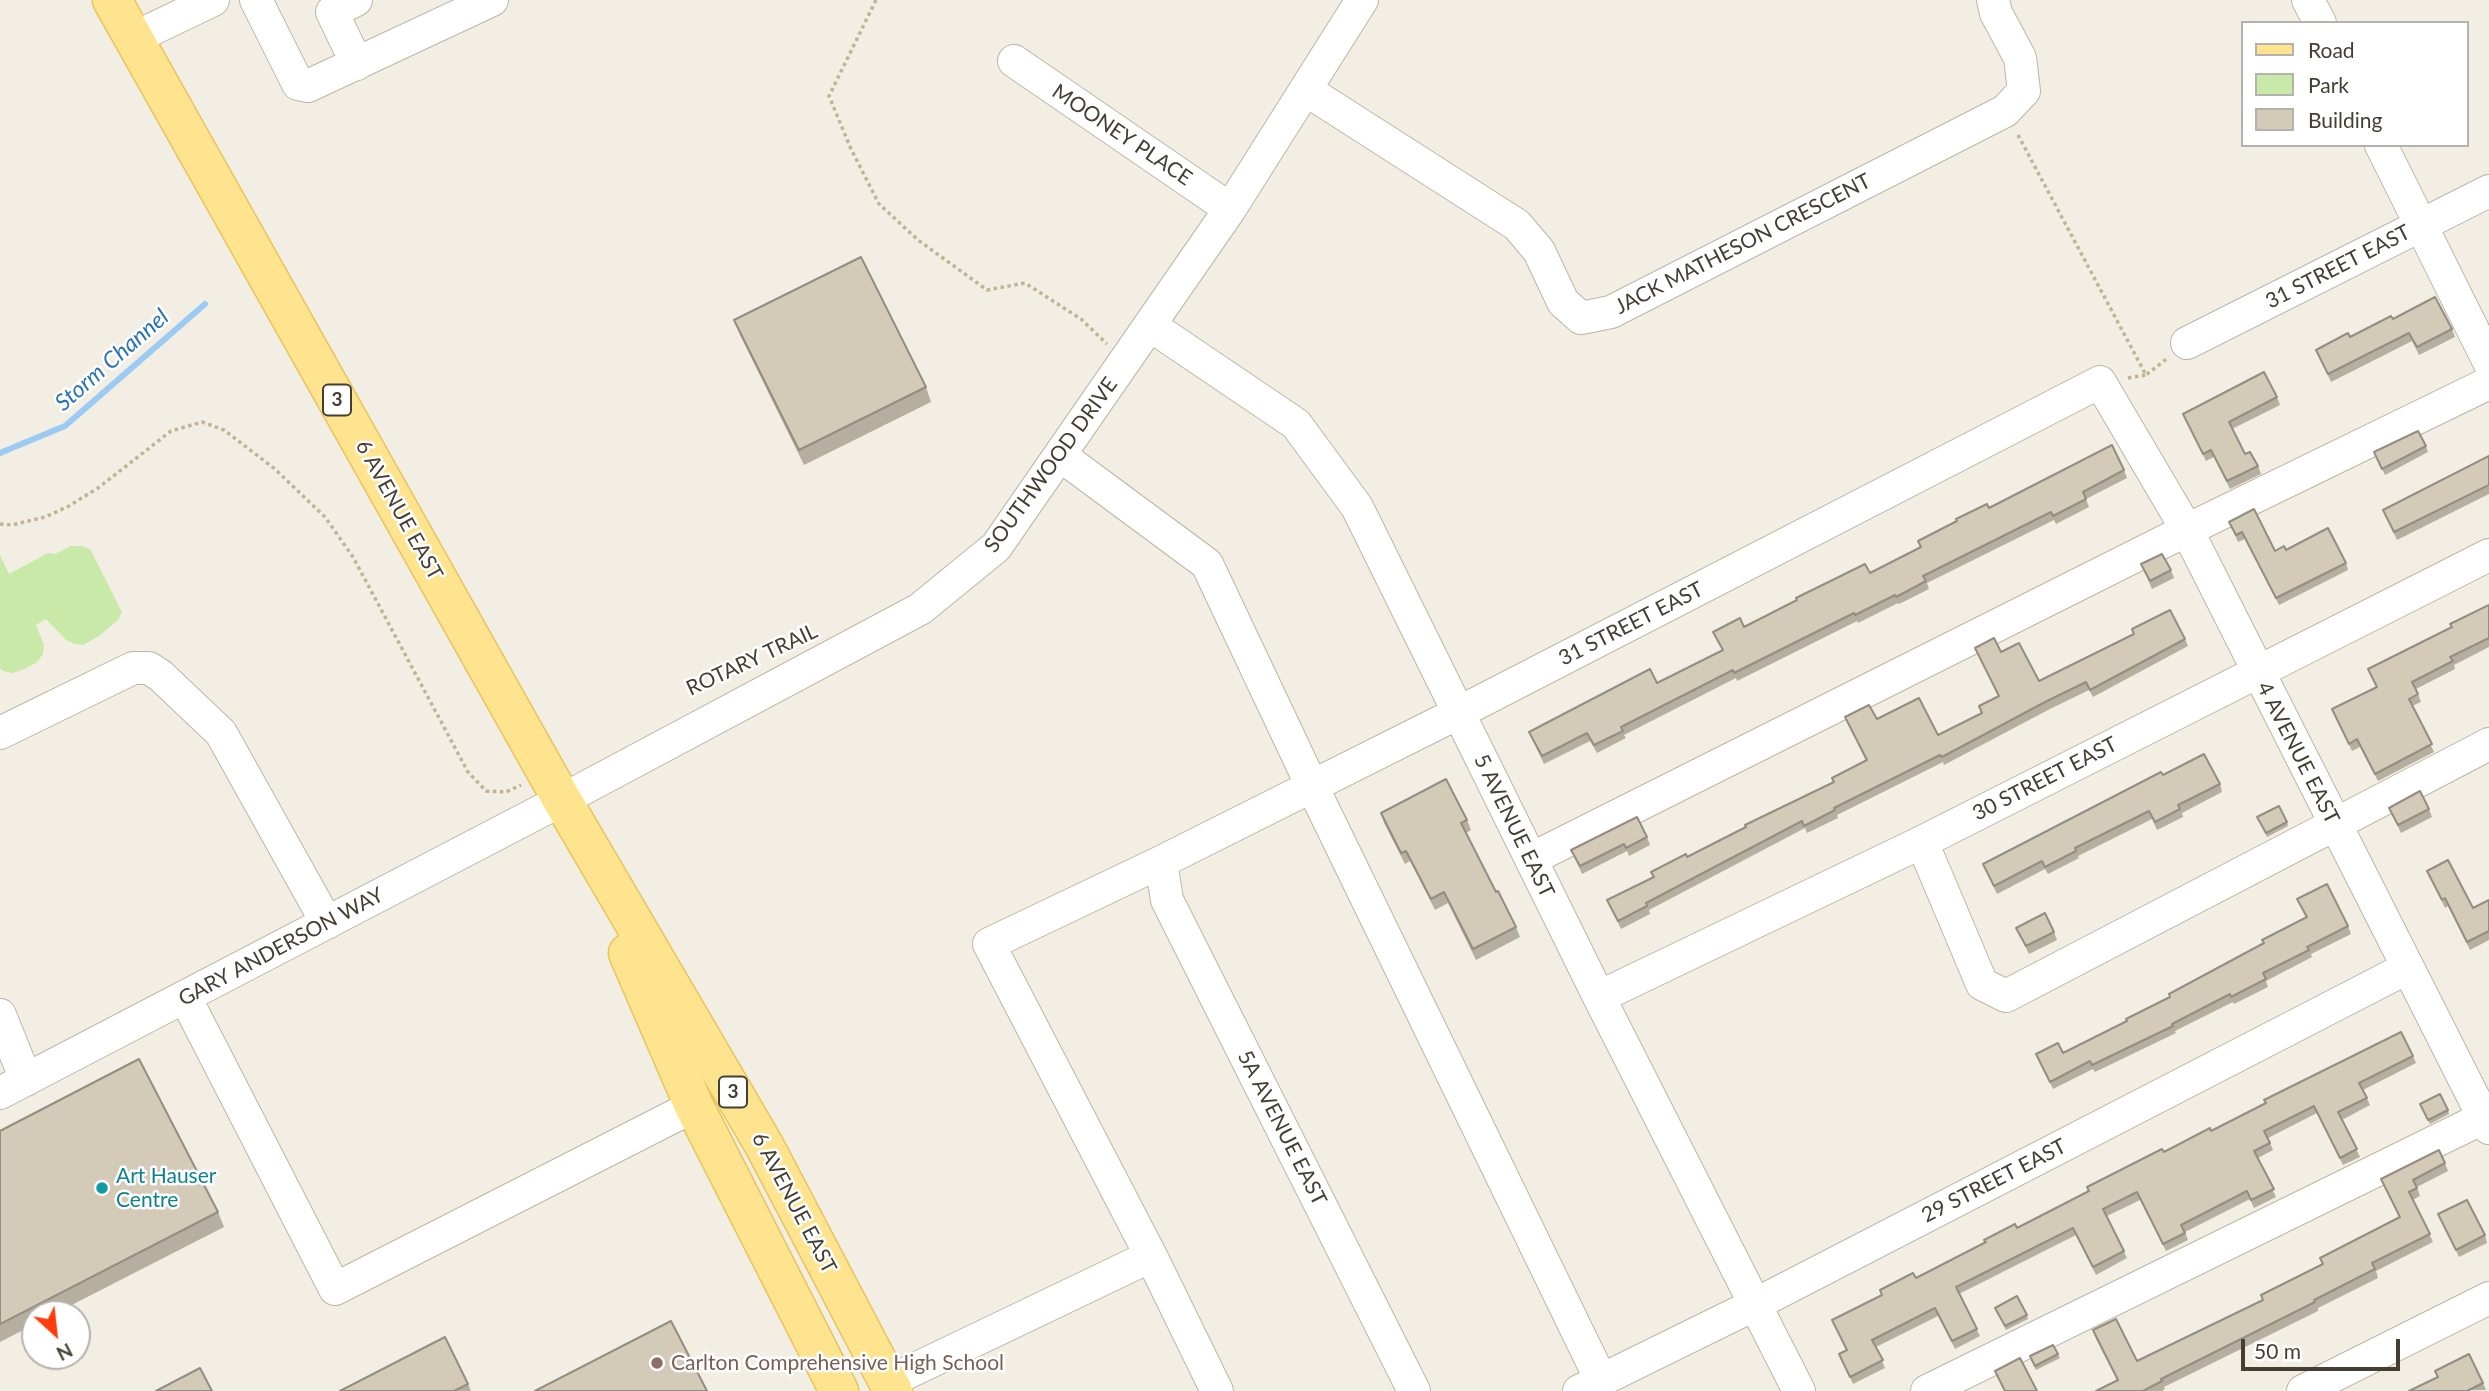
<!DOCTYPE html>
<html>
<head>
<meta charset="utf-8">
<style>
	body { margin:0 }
	#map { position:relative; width:2489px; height:1391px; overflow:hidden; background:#f2eee3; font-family:Lato,sans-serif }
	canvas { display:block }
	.legend { position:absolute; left:2241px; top:21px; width:228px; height:126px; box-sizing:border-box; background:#fff; border:2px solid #b4b2ad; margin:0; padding:9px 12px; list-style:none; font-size:21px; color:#443e33 }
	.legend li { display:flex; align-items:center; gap:14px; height:35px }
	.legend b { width:35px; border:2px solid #b4b2ad }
	.north { position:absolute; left:21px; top:1300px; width:70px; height:70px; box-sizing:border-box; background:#fff; border:2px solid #b4b2ad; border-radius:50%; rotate:153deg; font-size:19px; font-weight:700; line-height:28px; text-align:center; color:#443e33 }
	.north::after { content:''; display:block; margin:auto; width:24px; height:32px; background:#ff3c0d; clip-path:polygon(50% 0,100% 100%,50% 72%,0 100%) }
	.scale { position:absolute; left:2241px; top:1339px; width:159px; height:32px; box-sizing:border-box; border:4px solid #443e33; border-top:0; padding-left:9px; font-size:21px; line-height:24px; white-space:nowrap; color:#443e33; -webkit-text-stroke:5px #fff; paint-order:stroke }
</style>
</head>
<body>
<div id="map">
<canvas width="2489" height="1391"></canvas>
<ul class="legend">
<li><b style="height:9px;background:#ffe48f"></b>Road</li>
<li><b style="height:19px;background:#c9e9a9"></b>Park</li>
<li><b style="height:19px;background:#d4cab8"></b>Building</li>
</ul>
<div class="north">N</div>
<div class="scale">50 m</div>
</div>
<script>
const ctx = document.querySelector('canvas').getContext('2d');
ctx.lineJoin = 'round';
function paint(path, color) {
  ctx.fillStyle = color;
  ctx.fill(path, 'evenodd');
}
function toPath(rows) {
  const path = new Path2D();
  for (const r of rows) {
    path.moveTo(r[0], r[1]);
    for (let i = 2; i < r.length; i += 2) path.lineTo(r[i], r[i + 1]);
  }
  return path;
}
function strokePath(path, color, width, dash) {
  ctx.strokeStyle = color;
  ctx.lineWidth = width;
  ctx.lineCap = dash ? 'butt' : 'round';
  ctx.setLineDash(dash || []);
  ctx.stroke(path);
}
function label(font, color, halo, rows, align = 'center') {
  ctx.font = font + ' Lato,sans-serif';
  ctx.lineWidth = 5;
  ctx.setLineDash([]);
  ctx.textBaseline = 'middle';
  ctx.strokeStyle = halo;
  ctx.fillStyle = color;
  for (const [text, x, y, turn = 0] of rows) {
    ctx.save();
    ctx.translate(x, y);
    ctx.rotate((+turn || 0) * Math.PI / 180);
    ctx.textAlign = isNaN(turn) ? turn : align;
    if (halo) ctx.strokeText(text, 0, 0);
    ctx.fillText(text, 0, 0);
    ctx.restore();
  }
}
paint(toPath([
	[71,546,82,546,90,549,122,612,118,620,99,636,83,645,75,644,66,640,46,619,36,625,44,645,43,654,36,663,22,670,12,673,3,671,0,668,0,555,9,574,48,553,55,554]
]), '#c9e9a9');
strokePath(toPath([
	[0,453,65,426,205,304]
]), '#9bcbf2', 6);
const minor = toPath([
	[256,0,298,84,308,86,492,0],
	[356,0,332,12,357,64],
	[2308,0,2320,23],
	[134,38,213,0],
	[1014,61,1230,209],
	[1306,90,1517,225,1539,251,1563,302,1581,318,1611,312,2005,111,2024,91,2020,58,1996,13,1993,0],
	[2381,145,2489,362],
	[1151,326,1296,424,1357,507,1599,997,1799,1391],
	[2187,343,2489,191],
	[1061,456,1207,564,1312,786,1601,1380],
	[0,733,133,668,149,668,161,676,221,733,327,923],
	[1922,842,1982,984,2006,996,2489,744],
	[1531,859,2187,530,2489,383],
	[1161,862,1167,900,1414,1391],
	[185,997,335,1289,694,1106],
	[1599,997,1922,842,2489,555],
	[0,1015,26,1080],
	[0,1093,562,800,920,609,996,547,1230,209,1362,0],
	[888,1382,1151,1256],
	[1217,1391,1151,1256,989,944,1161,862,1458,713,2100,382,2187,530,2489,1128],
	[1579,1391,1756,1304,2407,968],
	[1927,1391,2489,1115],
	[2303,1391,2489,1298]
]);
const major = toPath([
	[112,0,562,800,764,1145,893,1391],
	[628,953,694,1106,839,1391]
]);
strokePath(minor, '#beb6a5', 34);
strokePath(major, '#e8c45b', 41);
strokePath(toPath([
	[876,0,829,96,851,149,879,204,918,240,987,290,1025,283,1081,319,1107,344],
	[2018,135,2146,375,2169,357],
	[2128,378,2146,375],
	[0,524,12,525,45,517,69,506,98,488,171,431,202,422,224,430,275,469,325,517,353,557,468,772,486,791,506,792,521,785]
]), '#c0b396', 3.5, [3.5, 3.5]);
strokePath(minor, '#fff', 32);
strokePath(major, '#ffe48f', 38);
paint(toPath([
	[2393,319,2452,329,2455,337,2419,355,2412,341,2331,382,2316,350],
	[734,320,926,387,931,402,804,465,740,335],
	[2277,397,2280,405,2232,429,2245,454,2258,466,2261,474,2230,489,2214,457,2206,461,2183,414],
	[2426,446,2428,452,2385,475,2374,452],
	[2489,456,2489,494,2397,540,2383,510],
	[2124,470,2127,478,2086,499,2089,507,2056,524,2054,520,1927,583,1929,589,1899,604,1898,603,1858,623,1857,621,1737,681,1736,678,1624,735,1626,738,1597,753,1590,741,1544,764,1532,739,1529,732,1657,683,1722,650,1713,632,1744,627,1870,573,1920,547,1918,541,1989,508],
	[2229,522,2275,551,2286,550,2346,563,2348,570,2279,605,2245,539,2238,542],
	[2141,564,2171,570,2174,578,2152,589],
	[2489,605,2489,647,2454,665,2455,669,2416,689,2421,702,2412,706,2434,752,2378,781,2360,747,2352,751,2332,709,2376,687,2368,669,2451,627],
	[2132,629,2185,639,2188,646,2093,697,2089,690,2048,710,1944,765,1943,762,1837,815,1838,818,1807,833,1805,828,1649,910,1650,914,1621,929,1607,900,1653,877,1651,872,1687,857,1833,782,1866,761,1845,717,1938,735,1981,713,1979,706,1998,696,1975,648,2001,652,2039,681,2133,634],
	[2163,775,2220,784,2222,792,2182,813,2183,817,2157,830,2152,819,2078,856,2079,858,2048,874,2045,869,1997,894,1983,864],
	[2389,808,2429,809,2432,817,2401,833],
	[1381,813,1467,820,1471,830,1466,833,1496,892,1516,927,1520,937,1476,960,1448,903,1435,910,1410,861,1405,864,1384,823],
	[2259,821,2287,822,2288,826,2267,837],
	[1647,837,1650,845,1629,856,1627,851,1582,874,1571,850],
	[2427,871,2473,908,2489,900,2489,940,2470,950,2448,906,2445,908],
	[2297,899,2348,926,2351,934,2311,954,2312,957,2266,981,2268,987,2234,1004,2233,1002,2175,1031,2176,1033,2095,1072,2093,1069,2053,1089,2036,1054,2063,1053,2127,1021,2263,943,2306,918],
	[2016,928,2054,932,2057,940,2029,954],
	[2413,1056,2416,1063,2363,1090,2370,1105,2342,1120,2360,1157,2343,1165,2317,1113,2268,1138,2273,1150,2258,1158,2276,1197,2254,1208,2250,1199,2185,1232,2188,1240,2166,1251,2140,1200,2107,1216,2127,1258,2096,1275,2076,1235,1959,1294,1980,1336,1955,1349,1938,1316,1876,1347,1885,1368,1853,1384,1839,1354,1846,1350,1832,1320,1882,1295,1880,1290,1916,1278,2017,1228,2164,1152,2211,1131],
	[2422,1108,2448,1110,2449,1114,2430,1124],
	[0,1131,218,1212,224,1227,54,1314,35,1314,35,1324,0,1342],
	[2445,1163,2448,1171,2417,1187,2420,1196,2413,1200,2433,1242,2376,1271,2378,1278,2318,1308,2318,1311,2164,1387,2165,1389,2162,1391,2096,1391,2117,1380,2096,1339,2093,1330,2137,1361,2263,1300,2261,1295,2323,1264,2320,1258,2399,1217,2381,1179],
	[2438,1214,2485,1235,2487,1243,2459,1257],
	[1997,1311,2027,1315,2028,1319,2006,1330],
	[2058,1354,2060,1358,2036,1370,2031,1360],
	[2435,1371,2483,1383,2486,1390,2409,1391,2437,1377],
	[468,1384,471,1391,340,1391]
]), '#b6ae9e');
const building = toPath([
	[861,257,926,387,799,450,734,320,861,257],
	[2435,297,2452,329,2417,347,2409,333,2328,374,2316,350,2348,333,2350,337,2391,316,2393,319,2435,297],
	[2264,372,2277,397,2229,422,2245,454,2250,452,2258,466,2227,481,2211,450,2203,454,2183,414,2264,372],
	[2418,431,2426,446,2382,469,2374,452,2418,431],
	[2112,445,2124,470,2083,492,2086,499,2053,516,2051,512,1923,576,1926,581,1896,597,1895,595,1855,615,1854,613,1734,673,1733,670,1621,727,1623,731,1594,745,1587,733,1542,756,1529,732,1650,669,1657,683,1723,650,1713,632,1740,618,1744,627,1797,600,1796,598,1865,564,1870,573,1921,547,1918,541,1957,521,1956,519,1987,504,1989,508,2112,445],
	[2489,456,2489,485,2394,532,2383,510,2489,456],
	[2254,509,2275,551,2284,546,2286,550,2328,528,2346,563,2276,598,2242,532,2236,535,2229,522,2254,509],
	[2162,554,2171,570,2150,581,2141,564,2162,554],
	[2489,605,2489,638,2450,657,2453,661,2412,682,2418,694,2409,699,2432,744,2375,774,2357,739,2349,744,2332,709,2377,687,2368,669,2452,627,2450,624,2489,605],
	[2170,610,2185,639,2090,690,2086,682,2045,702,1942,757,1940,755,1834,808,1835,810,1804,826,1802,821,1646,903,1647,906,1618,921,1607,900,1654,877,1651,872,1686,854,1687,857,1746,827,1745,825,1834,782,1832,778,1867,760,1845,717,1869,705,1877,719,1919,698,1938,735,1982,713,1979,706,1999,696,1975,648,1994,638,2001,652,2019,643,2039,681,2134,634,2132,629,2170,610],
	[2204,754,2220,784,2178,805,2180,809,2155,822,2149,811,2075,848,2076,851,2045,867,2042,861,1994,886,1983,864,2161,772,2163,775,2204,754],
	[1446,779,1467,820,1461,823,1496,892,1498,891,1516,927,1473,949,1444,892,1431,899,1406,851,1401,853,1381,813,1446,779],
	[2420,791,2429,809,2398,825,2389,808,2420,791],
	[2279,806,2287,822,2266,833,2257,817,2279,806],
	[1637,817,1647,837,1626,848,1624,844,1580,866,1571,850,1637,817],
	[2448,860,2473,908,2489,900,2489,931,2467,942,2445,898,2442,900,2427,871,2448,860],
	[2327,884,2348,926,2307,947,2309,950,2263,973,2266,979,2231,997,2230,994,2172,1024,2173,1026,2092,1065,2090,1061,2050,1082,2036,1054,2058,1043,2063,1053,2127,1021,2126,1019,2170,997,2169,994,2264,943,2262,940,2307,917,2297,899,2327,884],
	[2045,913,2054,932,2026,946,2016,928,2045,913],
	[2401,1032,2413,1056,2359,1083,2367,1098,2338,1112,2357,1149,2340,1158,2314,1106,2264,1131,2270,1143,2254,1151,2274,1189,2251,1200,2247,1191,2181,1225,2185,1233,2163,1244,2137,1192,2103,1209,2124,1251,2093,1267,2073,1228,1956,1287,1977,1329,1952,1341,1935,1308,1872,1340,1883,1360,1850,1377,1839,1354,1847,1350,1832,1320,1882,1295,1880,1290,1913,1273,1916,1278,1986,1242,1984,1240,2015,1224,2017,1228,2089,1191,2087,1187,2162,1149,2164,1152,2210,1128,2211,1131,2266,1103,2264,1100,2401,1032],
	[139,1059,218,1212,0,1324,0,1131,139,1059],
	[2440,1094,2448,1110,2428,1120,2420,1104,2440,1094],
	[2439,1150,2445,1163,2413,1180,2417,1188,2409,1192,2430,1234,2372,1263,2375,1269,2314,1300,2315,1302,2161,1379,2162,1381,2143,1391,2096,1391,2118,1380,2093,1330,2116,1319,2137,1361,2263,1300,2261,1295,2323,1264,2320,1258,2400,1217,2381,1179,2439,1150],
	[2467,1200,2485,1235,2456,1250,2438,1214,2467,1200],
	[2017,1296,2027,1315,2005,1326,1995,1308,2017,1296],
	[671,1321,707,1391,535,1391,671,1321],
	[445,1337,468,1384,454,1391,340,1391,445,1337],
	[2053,1345,2058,1354,2035,1366,2030,1356,2053,1345],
	[2469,1354,2483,1383,2467,1391,2409,1391,2438,1377,2435,1371,2469,1354],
	[2020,1358,2037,1391,2005,1391,1995,1371,2020,1358],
	[200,1368,212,1391,156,1391,200,1368]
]);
paint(building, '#d4cab8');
strokePath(building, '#948d81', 2);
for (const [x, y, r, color] of [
	[102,1188,7,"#0f9aa8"],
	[657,1363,7,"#8d6e63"]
]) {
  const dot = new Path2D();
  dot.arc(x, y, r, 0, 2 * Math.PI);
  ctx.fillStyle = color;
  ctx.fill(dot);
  strokePath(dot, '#fff', 2.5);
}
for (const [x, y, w] of [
	[337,400,28],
	[733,1092,28]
]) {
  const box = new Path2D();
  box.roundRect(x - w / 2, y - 15.5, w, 31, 5);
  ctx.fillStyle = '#fff';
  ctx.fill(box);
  strokePath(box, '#443e33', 2);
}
label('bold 19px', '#443e33', null, [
	["3",337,400],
	["3",733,1092]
]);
label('21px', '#443e33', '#fff', [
	["MOONEY PLACE",1122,135,34],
	["JACK MATHESON CRESCENT",1743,244,-27],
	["31 STREET EAST",2338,267,-27],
	["SOUTHWOOD DRIVE",1051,465,-54],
	["6 AVENUE EAST",399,510,61],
	["31 STREET EAST",1631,624,-27],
	["ROTARY TRAIL",752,660,-25],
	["4 AVENUE EAST",2298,753,63],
	["30 STREET EAST",2045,779,-27],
	["5 AVENUE EAST",1514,826,64],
	["GARY ANDERSON WAY",281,947,-28],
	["5A AVENUE EAST",1282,1128,63],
	["29 STREET EAST",1994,1181,-27],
	["6 AVENUE EAST",794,1203,62]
]);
label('21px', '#0d838f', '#fff', [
	["Art Hauser",116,1176],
	["Centre",116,1200]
], 'left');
label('21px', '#785e54', '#fff', [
	["Carlton Comprehensive High School",671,1363]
], 'left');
label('italic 23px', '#2973b3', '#fff', [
	["Storm Channel",112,360,-41]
]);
</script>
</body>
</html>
